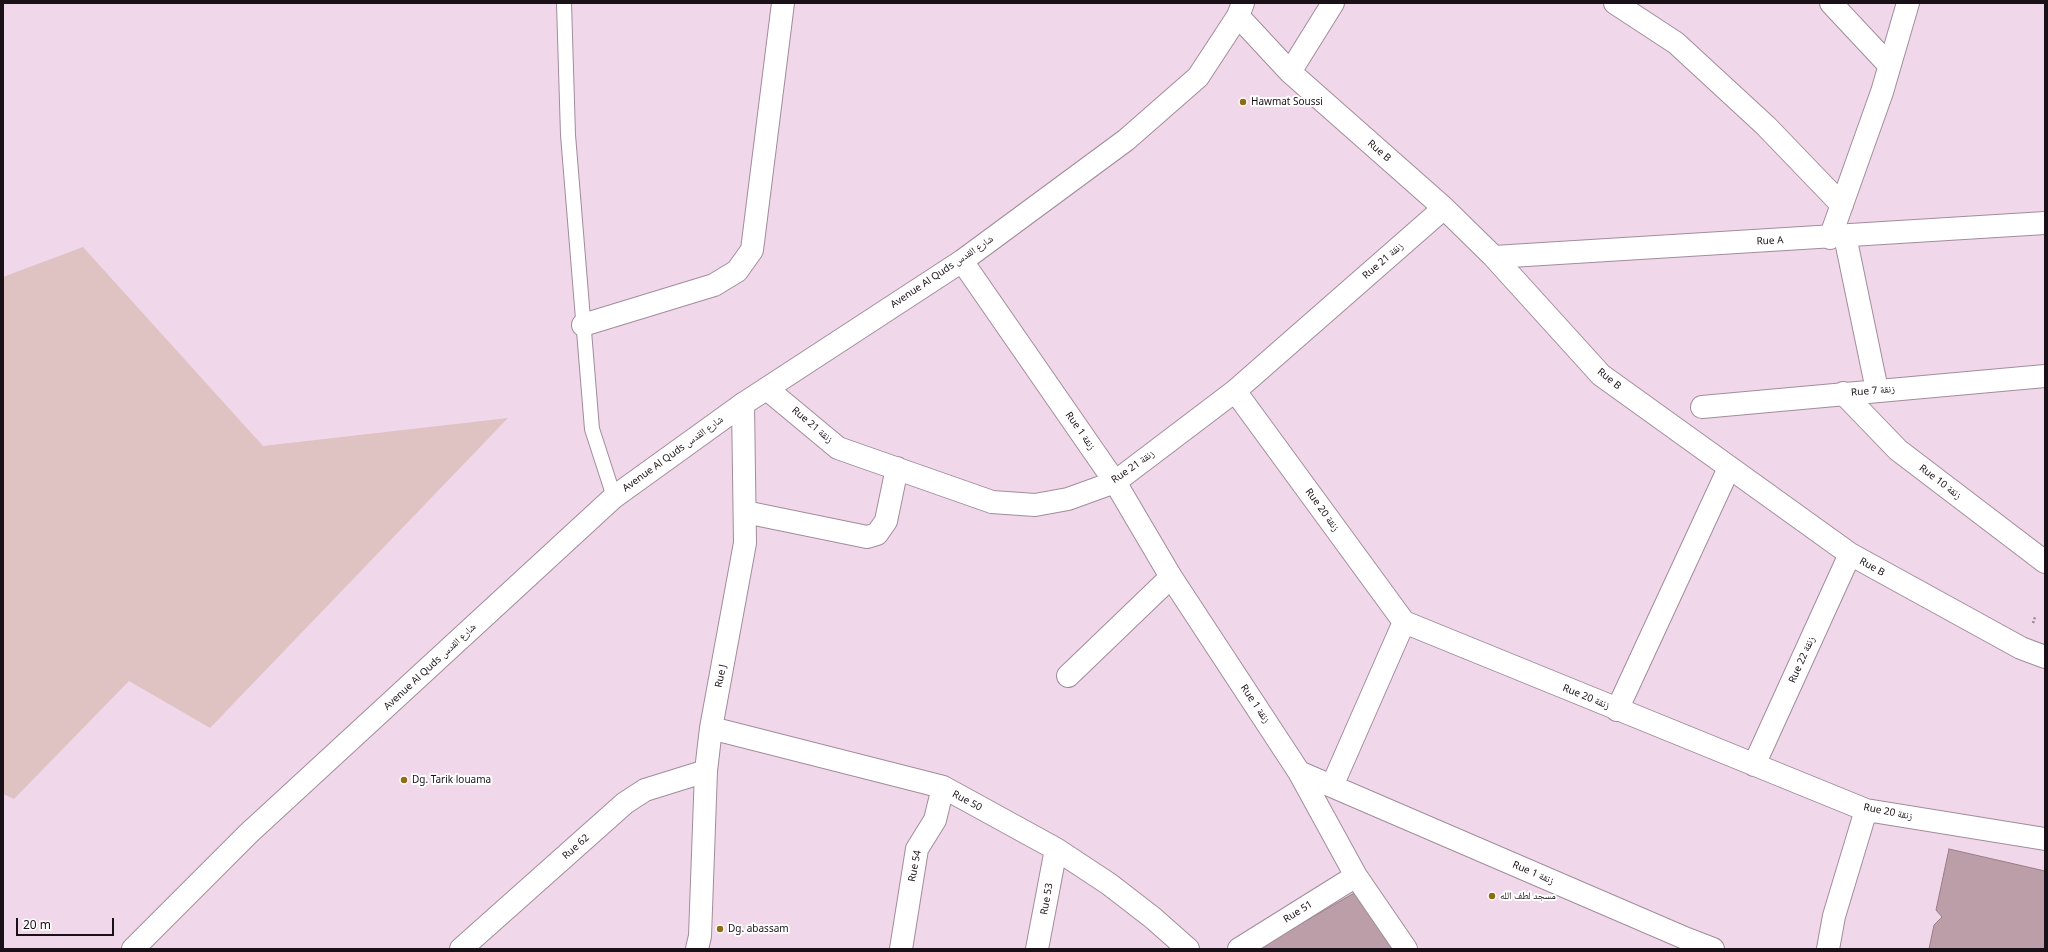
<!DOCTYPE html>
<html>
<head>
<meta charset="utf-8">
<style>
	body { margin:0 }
	#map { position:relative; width:2048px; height:952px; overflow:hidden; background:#f0d8ea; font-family:"Noto Sans",sans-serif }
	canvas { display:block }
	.frame { position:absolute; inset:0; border:4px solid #191117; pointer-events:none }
	.scale { position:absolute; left:16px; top:918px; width:98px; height:18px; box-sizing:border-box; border:2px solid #191117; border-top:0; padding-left:5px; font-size:12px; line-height:14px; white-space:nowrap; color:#191117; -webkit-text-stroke:3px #fff; paint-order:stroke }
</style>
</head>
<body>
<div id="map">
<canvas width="2048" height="952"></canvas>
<div class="frame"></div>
<div class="scale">20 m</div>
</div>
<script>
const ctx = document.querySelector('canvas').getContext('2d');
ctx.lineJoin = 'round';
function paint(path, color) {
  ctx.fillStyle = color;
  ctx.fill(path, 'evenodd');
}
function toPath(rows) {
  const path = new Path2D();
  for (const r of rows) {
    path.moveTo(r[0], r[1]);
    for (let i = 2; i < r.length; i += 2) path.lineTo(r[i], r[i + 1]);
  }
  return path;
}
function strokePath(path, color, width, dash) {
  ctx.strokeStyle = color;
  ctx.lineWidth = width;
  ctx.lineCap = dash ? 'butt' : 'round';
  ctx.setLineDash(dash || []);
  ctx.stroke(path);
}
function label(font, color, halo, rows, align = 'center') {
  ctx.font = font + ' "Noto Sans","Noto Naskh Arabic",sans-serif';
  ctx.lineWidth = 4;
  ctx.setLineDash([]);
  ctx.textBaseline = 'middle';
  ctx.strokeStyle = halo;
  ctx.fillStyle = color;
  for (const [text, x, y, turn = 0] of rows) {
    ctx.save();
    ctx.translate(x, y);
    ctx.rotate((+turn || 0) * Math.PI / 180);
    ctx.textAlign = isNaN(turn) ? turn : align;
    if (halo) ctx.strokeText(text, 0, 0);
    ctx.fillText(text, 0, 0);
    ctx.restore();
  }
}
paint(toPath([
	[83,247,263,446,508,418,210,728,129,681,14,799,3,794,3,277]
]), '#dfc2c2');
const building = toPath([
	[1949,849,2045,871,2045,949,1929,949,1934,925,1942,917,1936,910,1949,849],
	[1356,892,1392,949,1257,949,1356,892]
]);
paint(building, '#bb9ea7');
strokePath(building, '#997d86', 1);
const service = toPath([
	[564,3,568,135,592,429,614,497]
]);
const minor = toPath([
	[1615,3,1676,43,1766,126,1842,205],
	[1831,3,1889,65],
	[1238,16,1290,72,1444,208,1494,257,1601,375,1850,554,2021,648,2045,657],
	[1290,72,1333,3],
	[1845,236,1877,390],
	[1830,238,1882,92,1908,3],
	[1494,257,2045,223],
	[962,261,1115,482,1171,577,1299,772,1687,939,1713,949],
	[583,325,714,285,737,271,752,250,783,3],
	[767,389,838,448,992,502,1035,505,1068,499,1115,482,1235,391,1444,208],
	[1235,391,1404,622,1866,810,2045,839],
	[1843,393,1898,450,2045,562],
	[1702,407,2045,376],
	[745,512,867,537,877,534,886,521,897,468],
	[1068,676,1171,577],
	[1617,710,1729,468],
	[711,728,943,787,1056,849,1109,884,1153,918,1188,949],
	[1754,765,1850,554],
	[1299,772,1356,876,1406,949],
	[1332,786,1404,622],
	[461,949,625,803,645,790,706,771],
	[697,949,700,936,706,771,711,728,745,543,743,404],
	[901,949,917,849,935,820,943,787],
	[1037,949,1056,849],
	[1239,949,1356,876],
	[1828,949,1834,916,1866,810]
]);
const secondary = toPath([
	[133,949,249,833,614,497,743,404,962,261,1126,140,1198,77,1238,16,1243,3]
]);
strokePath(service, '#a28c9c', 16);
strokePath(minor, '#a28c9c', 24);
strokePath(secondary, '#a28c9c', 24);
strokePath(toPath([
	[2033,623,2035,617]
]), '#998895', 2.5, [2, 2]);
strokePath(service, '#fff', 14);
strokePath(minor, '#fff', 22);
strokePath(secondary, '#fff', 22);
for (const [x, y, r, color] of [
	[1243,102,4,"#906c12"],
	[404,780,4,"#906c12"],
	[1492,896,4,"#906c12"],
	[720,929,4,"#906c12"]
]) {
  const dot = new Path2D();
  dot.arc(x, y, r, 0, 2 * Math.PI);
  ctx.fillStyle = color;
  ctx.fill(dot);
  strokePath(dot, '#fff', 1.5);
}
label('10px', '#191117', '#fff', [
	["Hawmat Soussi",1251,102],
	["Dg. Tarik louama",412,780],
	["مسجد لطف الله",1500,896],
	["Dg. abassam",728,929]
], 'left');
label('10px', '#191117', '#fff', [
	["Rue B",1379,151,41],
	["Rue A",1770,241,-3],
	["Rue 21 زنقة",1383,261,-41],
	["Avenue Al Quds شارع القدس",942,272,-34],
	["Rue B",1609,379,39],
	["Rue 7 زنقة",1873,391,-5],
	["Rue 21 زنقة",812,425,40],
	["Rue 1 زنقة",1080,431,55],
	["Avenue Al Quds شارع القدس",673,454,-36],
	["Rue 21 زنقة",1133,467,-35],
	["Rue 10 زنقة",1940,482,37],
	["Rue 20 زنقة",1322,510,54],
	["Rue B",1872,567,29],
	["Rue 22 زنقة",1802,660,-66],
	["Avenue Al Quds شارع القدس",430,667,-43],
	["Rue J",721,676,-79],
	["Rue 20 زنقة",1586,697,22],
	["Rue 1 زنقة",1255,704,56],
	["Rue 50",967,801,28],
	["Rue 20 زنقة",1888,812,11],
	["Rue 62",576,847,-42],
	["Rue 54",915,866,-79],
	["Rue 1 زنقة",1533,873,23],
	["Rue 53",1047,899,-80],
	["Rue 51",1298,912,-32]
]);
</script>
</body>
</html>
